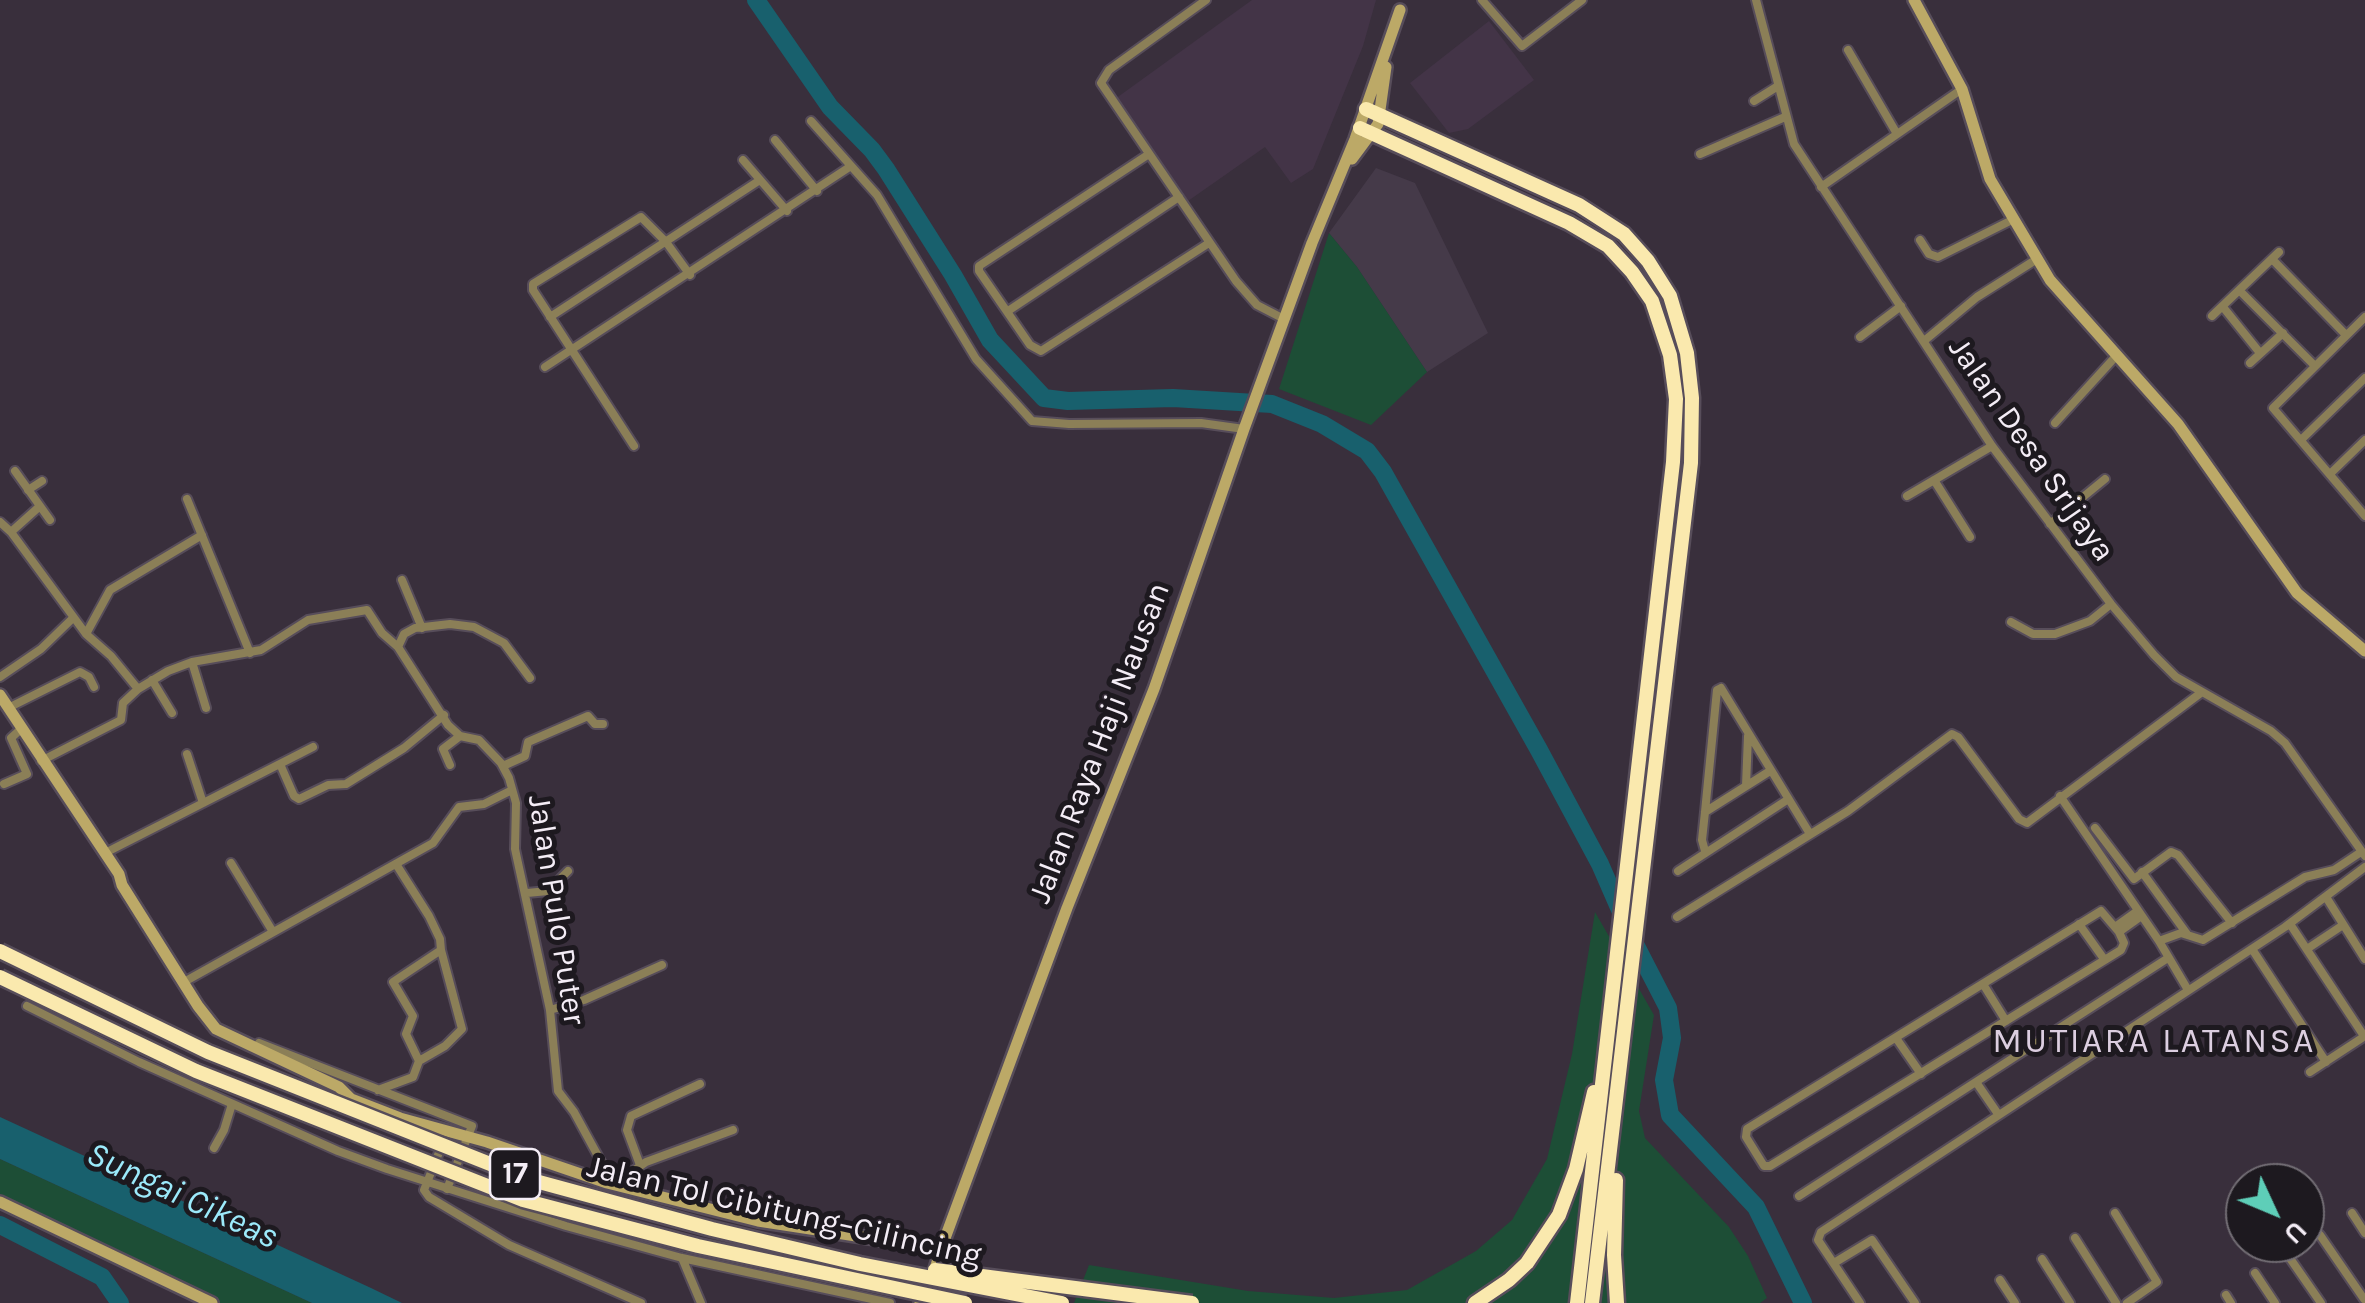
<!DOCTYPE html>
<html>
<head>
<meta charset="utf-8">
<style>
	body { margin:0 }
	#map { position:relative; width:2365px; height:1303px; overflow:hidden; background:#392f3c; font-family:Karla,sans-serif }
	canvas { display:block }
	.north { position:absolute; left:2225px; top:1163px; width:100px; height:100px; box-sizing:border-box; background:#1d191f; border:2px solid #736e75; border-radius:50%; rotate:134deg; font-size:28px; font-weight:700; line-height:40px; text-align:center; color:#f4edf6 }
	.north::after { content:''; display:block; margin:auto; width:35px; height:45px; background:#5eceb8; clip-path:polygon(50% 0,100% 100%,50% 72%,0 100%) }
</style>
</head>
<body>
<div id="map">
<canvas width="2365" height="1303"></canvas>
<div class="north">U</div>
</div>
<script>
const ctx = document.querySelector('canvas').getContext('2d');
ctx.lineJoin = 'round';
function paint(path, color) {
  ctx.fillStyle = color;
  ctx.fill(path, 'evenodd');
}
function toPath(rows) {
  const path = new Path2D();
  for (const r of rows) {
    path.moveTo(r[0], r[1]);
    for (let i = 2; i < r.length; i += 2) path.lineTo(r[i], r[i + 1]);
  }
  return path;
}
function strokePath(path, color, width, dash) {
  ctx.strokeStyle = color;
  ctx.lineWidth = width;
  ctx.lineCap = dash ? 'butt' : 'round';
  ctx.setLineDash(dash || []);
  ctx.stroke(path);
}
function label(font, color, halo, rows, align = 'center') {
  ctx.font = font + ' Karla,sans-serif';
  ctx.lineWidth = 10;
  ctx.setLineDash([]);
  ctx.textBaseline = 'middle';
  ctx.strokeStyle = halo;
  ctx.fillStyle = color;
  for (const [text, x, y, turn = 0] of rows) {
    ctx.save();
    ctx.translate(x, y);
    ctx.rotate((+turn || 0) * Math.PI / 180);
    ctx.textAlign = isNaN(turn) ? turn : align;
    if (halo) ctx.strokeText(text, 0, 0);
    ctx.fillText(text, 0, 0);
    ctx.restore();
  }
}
paint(toPath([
	[1252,0,1376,0,1363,46,1313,169,1291,183,1265,147,1188,201,1115,99],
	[1489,21,1534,80,1468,129,1449,133,1410,83]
]), '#433447');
paint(toPath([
	[1376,168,1415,183,1488,333,1427,372,1357,267,1329,233]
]), '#453a49');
paint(toPath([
	[1329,233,1357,267,1427,372,1371,425,1279,389],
	[1595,912,1654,1015,1639,1111,1645,1138,1729,1227,1748,1256,1767,1298,1760,1303,1074,1303,1089,1265,1248,1291,1334,1298,1407,1290,1476,1251,1512,1220,1547,1159,1572,1054],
	[0,1159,312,1303,212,1303,0,1195]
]), '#1d4e36');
paint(toPath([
	[0,1117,371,1288,402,1303,312,1303,0,1159]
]), '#18606d');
strokePath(toPath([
	[756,0,830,107,872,150,886,169,953,275,990,340,1044,398,1068,401,1173,398,1272,404,1322,424,1367,451,1383,472,1539,750,1600,864,1634,942,1668,1008,1672,1038,1664,1080,1670,1115,1756,1207,1803,1303],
	[0,1225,102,1277,120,1303]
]), '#18606d', 18);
const street = toPath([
	[1206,0,1109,70,1101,83,1236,281,1257,305,1284,319],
	[1482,0,1522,46,1582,0],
	[1756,0,1794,144,1992,446,2111,604,2154,655,2176,677,2271,731,2285,743,2365,856],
	[1848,50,1897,134],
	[1754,101,1778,86],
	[811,121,877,195,976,359,1032,421,1069,424,1201,423,1244,429],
	[775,140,817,191],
	[1149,154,979,266,979,271,1030,345,1041,351,1209,243],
	[1700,154,1785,117],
	[743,160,787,211],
	[1821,187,1962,89],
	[1920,240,1929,254,1938,257,2012,220],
	[2272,259,2346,335],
	[2240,291,2315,366],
	[2223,307,2260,353],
	[1008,311,1179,197],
	[2212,316,2279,252],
	[550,317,760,180],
	[2365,317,2273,408,2365,516],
	[1860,337,1901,306],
	[1924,341,1977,297,2037,259],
	[2250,363,2283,333],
	[545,367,851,166],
	[2055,423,2117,355],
	[2302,439,2365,378],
	[634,446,533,290,533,284,641,217,666,242,690,275],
	[15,471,50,520],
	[2331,473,2365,440],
	[1934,480,1970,537],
	[28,490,42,481],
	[1907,496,1992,446],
	[187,499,250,653],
	[0,522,11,532,86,634,111,656,138,689],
	[2050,524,2105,479],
	[11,532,40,506],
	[402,580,422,628],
	[2011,622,2033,634,2055,634,2090,621,2111,604],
	[86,634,110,590,202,535],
	[398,647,404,634,415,628,450,624,474,627,504,643,530,678],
	[192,662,206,708],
	[0,677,41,649,73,618],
	[152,680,172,713],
	[1721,688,1810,834],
	[8,708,80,672,89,677,94,687],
	[187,754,203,803],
	[41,761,121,720,123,703,138,689,168,671,192,662,261,650,308,620,367,610,382,633,398,647,448,725,460,736,479,740,501,763,509,778,516,803,515,849,550,1010,558,1091,574,1112,604,1167,616,1176,626,1176,646,1162,733,1130],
	[280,764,294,796,299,799,328,785,346,784,404,748,444,715],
	[450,765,443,749,460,736],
	[503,766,525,756,528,742,588,716,595,724,603,724],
	[4,784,27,774,11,738,21,729],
	[1746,786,1748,736],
	[2060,796,2159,941,2188,990],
	[1705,812,1770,771],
	[2095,828,2134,879,2171,852,2178,855,2232,923],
	[1705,851,1702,840,1705,812,1717,690,1721,688],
	[105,853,313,747],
	[231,863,273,932],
	[1678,871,1787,800],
	[2142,872,2187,934],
	[527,893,548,891,568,871],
	[2326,897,2365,959],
	[2101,911,2119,932,2124,943,2121,950,1770,1166,1764,1166,1746,1137,1747,1129,2101,911],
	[1677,917,1848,811,1952,734,1958,737,2019,819,2027,823,2202,692],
	[2079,924,2104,959],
	[2290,924,2364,1036],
	[2115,927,2136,912],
	[2119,932,2140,917],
	[2159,941,2181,933,2203,940,2305,877,2334,870,2361,852],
	[2252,949,2326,1062],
	[2307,949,2343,925],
	[184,982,433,843,459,807,484,804,512,790],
	[1983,984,2006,1021],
	[27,1006,139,1062,338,1151,387,1169,566,1226,682,1258,890,1303],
	[550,1010,584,1000,662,965],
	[1896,1038,1921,1074],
	[259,1043,472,1126,447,1189],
	[419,1061,445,1046,462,1029,441,950],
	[2310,1072,2365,1036],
	[1976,1082,1998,1114],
	[378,1090,413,1077,419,1061,406,1034,413,1016,393,982,441,950,440,939,429,916,396,864],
	[442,1145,424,1190,429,1197,509,1245,641,1303],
	[214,1148,224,1130,232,1104],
	[640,1165,627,1130,631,1116,700,1084],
	[1799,1196,2168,958],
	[2115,1213,2157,1282,2127,1303],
	[2352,1213,2365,1233],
	[2320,1235,2364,1299],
	[2075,1238,2116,1303],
	[2287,1254,2321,1303],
	[682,1258,701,1303],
	[2042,1259,2070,1303],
	[1834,1263,1872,1240,1915,1303],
	[2255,1273,2275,1303],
	[2000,1280,2015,1303],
	[2226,1295,2231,1303],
	[1860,1303,1818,1240,1821,1232,2285,927,2365,867]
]);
const secondary = toPath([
	[1914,0,1962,89,1990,179,2050,280,2178,424,2297,593,2365,651],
	[1352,159,1378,124,1386,67],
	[0,695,119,874,122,885,198,1006,216,1029,339,1087,351,1099,400,1118,487,1142,607,1183,758,1221,941,1249],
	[0,1202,212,1303],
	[920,1303,928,1292,941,1249,1067,908,1154,689,1244,429,1312,243,1355,139,1400,10]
]);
const highway = toPath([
	[1366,109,1579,205,1624,234,1648,261,1670,296,1687,353,1692,398,1691,463,1592,1303],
	[1360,128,1569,223,1608,246,1632,272,1652,301,1670,355,1676,399,1673,462,1577,1303],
	[1616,1180,1614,1255,1617,1303],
	[1475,1303,1509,1280,1527,1263,1559,1215,1576,1169,1594,1092]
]);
strokePath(street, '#574d5a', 12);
strokePath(secondary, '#574d5a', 16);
strokePath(highway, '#574d5a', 19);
strokePath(street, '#8b7f57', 8);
strokePath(secondary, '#bca967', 11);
strokePath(highway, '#fae9ae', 14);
const highwayBridge = toPath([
	[0,951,208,1052,528,1179,712,1229,860,1264,1062,1303],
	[0,977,196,1071,523,1200,698,1246,965,1303],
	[935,1270,1192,1303]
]);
strokePath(highwayBridge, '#574d5a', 19, []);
strokePath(highwayBridge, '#fae9ae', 14);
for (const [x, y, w] of [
	[515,1174,50]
]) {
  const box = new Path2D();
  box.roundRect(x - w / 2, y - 25, w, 50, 8);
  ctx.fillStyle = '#1d191f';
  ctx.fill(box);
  strokePath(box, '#f4edf6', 2.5);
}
label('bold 30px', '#f4edf6', null, [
	["17",515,1174]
]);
label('32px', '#f4edf6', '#1d191f', [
	["Jalan Desa Srijaya",2031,450,55],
	["Jalan Raya Haji Nausan",1100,743,-69],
	["Jalan Pulo Puter",556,910,81],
	["Jalan Tol Cibitung–Cilincing",784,1212,13]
]);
ctx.letterSpacing = '2.5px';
label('35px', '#dccee0', '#1d191f', [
	["MUTIARA LATANSA",2154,1042]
]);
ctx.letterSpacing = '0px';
label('italic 35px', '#9ceafb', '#1d191f', [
	["Sungai Cikeas",182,1196,25]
]);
</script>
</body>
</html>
